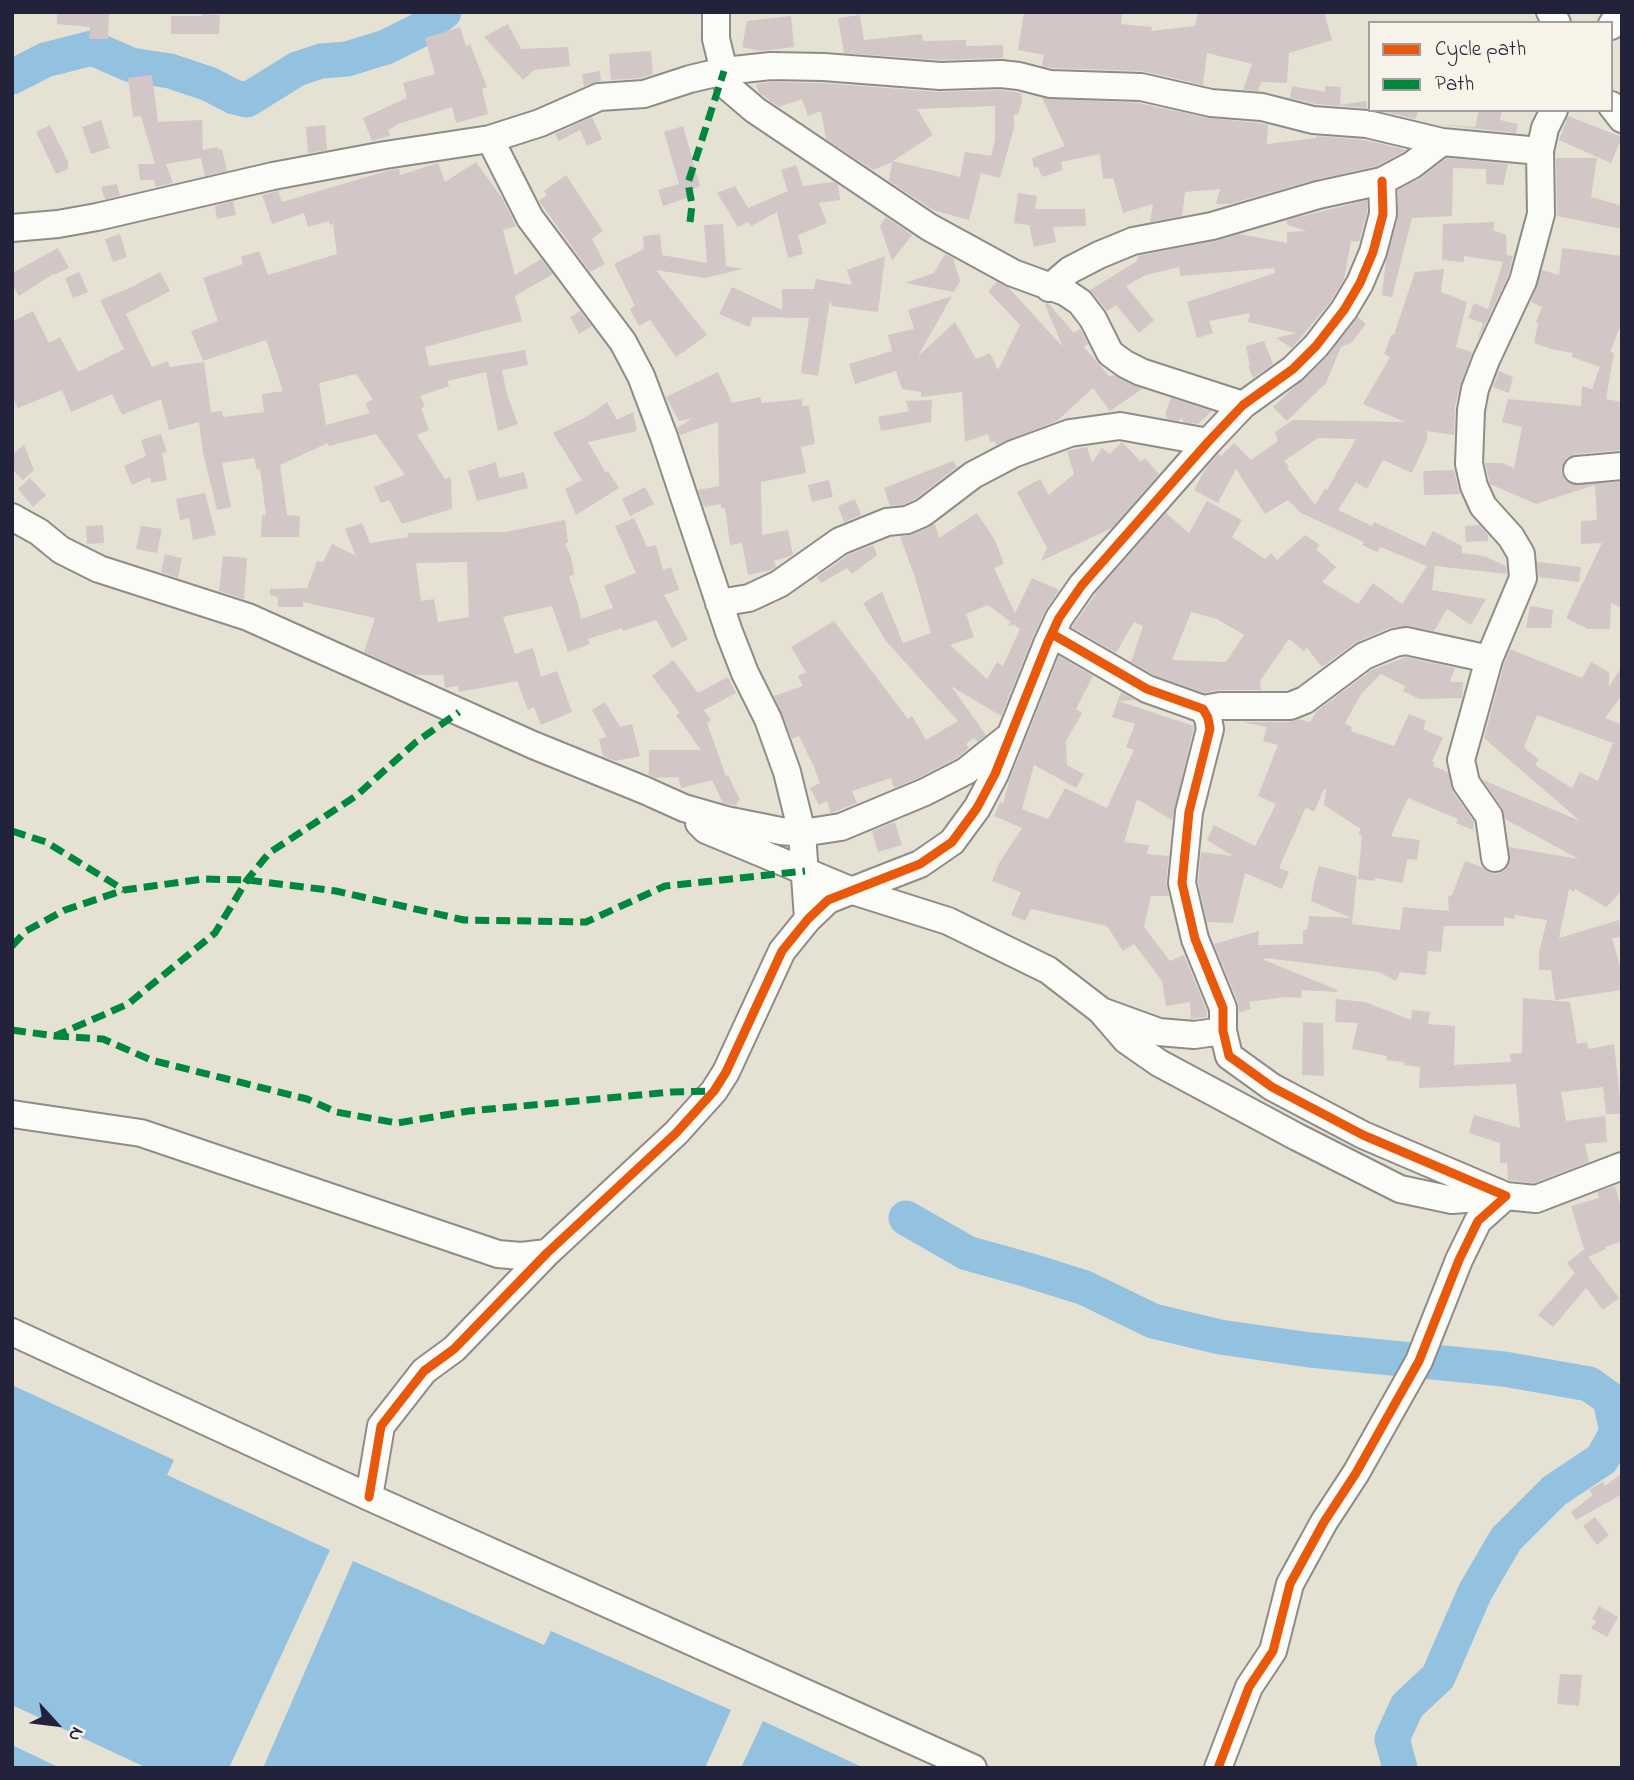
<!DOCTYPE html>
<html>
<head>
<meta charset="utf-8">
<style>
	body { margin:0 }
	#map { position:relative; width:1634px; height:1780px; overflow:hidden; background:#e5e2d3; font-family:"Indie Flower",sans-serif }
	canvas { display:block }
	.frame { position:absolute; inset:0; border:14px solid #22223b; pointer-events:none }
	.legend { position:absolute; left:1368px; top:21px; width:245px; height:91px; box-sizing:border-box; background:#f7f3e8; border:2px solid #a29fa3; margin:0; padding:9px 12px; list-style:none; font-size:21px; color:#22223b }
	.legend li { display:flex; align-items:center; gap:14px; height:35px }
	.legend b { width:35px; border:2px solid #a29fa3 }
	.north { position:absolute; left:21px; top:1689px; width:70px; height:70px; -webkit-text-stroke:5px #f7f3e8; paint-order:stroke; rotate:117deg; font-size:19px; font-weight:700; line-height:28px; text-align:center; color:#22223b }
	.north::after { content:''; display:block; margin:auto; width:24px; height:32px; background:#22223b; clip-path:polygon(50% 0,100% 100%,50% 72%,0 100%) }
</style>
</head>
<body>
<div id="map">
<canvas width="1634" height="1780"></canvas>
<div class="frame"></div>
<ul class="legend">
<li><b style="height:9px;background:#e8590c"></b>Cycle path</li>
<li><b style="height:9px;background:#00873e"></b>Path</li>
</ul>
<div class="north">N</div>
</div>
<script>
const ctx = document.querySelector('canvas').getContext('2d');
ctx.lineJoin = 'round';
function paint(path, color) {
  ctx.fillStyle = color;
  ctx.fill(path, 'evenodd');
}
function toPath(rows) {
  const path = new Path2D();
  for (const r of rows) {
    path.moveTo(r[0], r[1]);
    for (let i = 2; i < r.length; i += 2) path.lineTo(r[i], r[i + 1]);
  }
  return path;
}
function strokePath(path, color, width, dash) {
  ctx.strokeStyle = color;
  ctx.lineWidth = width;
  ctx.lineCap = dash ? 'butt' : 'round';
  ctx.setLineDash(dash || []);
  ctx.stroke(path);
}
paint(toPath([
	[12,1385,174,1460,167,1475,330,1550,229,1768,147,1768,12,1705],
	[353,1561,544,1645,551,1631,731,1710,705,1768,263,1768],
	[763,1721,864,1768,741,1768],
	[12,1745,60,1768,12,1768]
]), '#92c2e0');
strokePath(toPath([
	[12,77,45,60,92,48,131,65,170,71,209,84,234,97,247,100,297,69,321,61,347,59,386,47,420,30,444,12],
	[906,1218,967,1253,1028,1270,1085,1288,1153,1321,1220,1337,1310,1350,1504,1369,1589,1384,1610,1399,1617,1432],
	[1400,1768,1392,1739,1407,1706,1438,1677,1475,1592,1506,1539,1554,1491,1602,1459,1617,1432,1622,1415]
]), '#92c2e0', 35);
paint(toPath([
	[57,12,109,12,108,39,89,39,90,27,57,24],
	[1024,12,1122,14,1121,24,1152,27,1151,31,1195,26,1198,12,1324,12,1332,40,1289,53,1287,83,1261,82,1258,91,1243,90,1252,64,1207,53,1203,85,1142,71,1052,68,1042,66,1044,55,1018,50],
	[202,14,220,15,219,34,171,34,171,16,202,16],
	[860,15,864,40,922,34,923,41,966,40,966,46,1003,45,1003,58,940,60,844,53,838,18],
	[791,16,794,47,761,51,742,47,747,21],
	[508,24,521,49,568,47,570,66,534,70,523,80,484,37],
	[460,27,466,46,470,44,487,87,482,89,488,114,456,123,452,107,395,125,396,126,388,130,390,136,372,141,363,118,407,98,403,83,435,74,425,38],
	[651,51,653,74,641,78,611,80,609,54],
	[600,71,601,81,584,86,582,74],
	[152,75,158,122,202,120,203,150,218,147,218,150,222,149,227,171,205,176,201,158,166,164,173,183,156,187,154,180,140,180,138,164,155,164,141,116,133,117,128,78],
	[772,82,823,83,939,92,1000,90,1021,93,1022,101,1018,114,1014,115,1014,128,1000,178,981,173,969,220,933,210,889,181,892,162,873,170,826,139,821,111,808,116,802,99,779,107,765,97,759,93,756,84],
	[995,106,995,140,991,156,965,152,960,177,893,161,933,135,917,109],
	[1292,86,1325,92,1325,86,1341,87,1340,105,1366,101,1367,108,1316,104,1290,98],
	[1042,98,1139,103,1208,118,1259,123,1268,125,1267,144,1316,138,1316,136,1365,140,1406,150,1377,166,1314,180,1230,204,1216,204,1220,189,1185,192,1182,216,1150,222,1153,204,1123,213,1113,178,1103,179,1100,154,1061,162,1063,170,1042,177,1038,167,1034,168,1032,158,1065,146],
	[1377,110,1419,110,1415,119],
	[1479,110,1502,110,1500,120,1518,124,1516,133,1435,124,1475,127],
	[1568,116,1622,137,1611,163,1559,140],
	[592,117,602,139,587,146,580,130,559,141,555,134],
	[101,120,110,148,91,154,82,127],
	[50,125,68,162,68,169,56,174,36,132],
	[325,125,327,150,308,153,306,127],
	[683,126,700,186,688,192,690,197,663,206,658,190,679,184,664,132],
	[1447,158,1508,164,1503,185,1486,184,1486,169,1453,168,1452,216,1412,218,1392,297,1382,295,1386,261,1398,218,1398,190,1421,178],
	[1556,158,1597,158,1591,197,1622,206,1622,229,1557,216],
	[476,162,502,198,516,226,503,230,515,275,541,259,553,274,515,296,522,321,425,347,429,366,525,350,528,365,502,370,507,395,518,424,498,431,486,372,447,381,449,386,420,396,425,406,421,408,429,430,417,435,445,479,451,477,452,509,402,524,389,500,381,503,374,487,405,475,376,434,329,446,328,443,280,465,287,515,300,516,299,537,261,537,262,515,266,515,260,469,257,470,254,458,222,463,231,507,217,510,203,453,199,422,169,430,161,399,122,415,112,394,71,412,62,390,18,408,12,396,12,322,33,311,49,343,60,337,78,372,124,349,100,300,130,288,160,272,170,291,126,314,152,367,168,361,170,367,204,362,211,412,222,411,223,417,264,412,262,394,283,391,266,340,203,361,191,331,218,321,203,278,243,264,241,257,259,251,268,275,337,254,333,224,330,225,329,221,308,227,304,213,272,224,262,195,278,191,282,202,390,170,399,169,400,175,438,163,445,182],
	[356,374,373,399,365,404,370,413,326,425,319,383],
	[796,165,803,186,833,182,838,184,840,200,819,203,827,223,798,235,803,254,788,258,777,212,751,226,748,222,738,227,717,193,735,186,748,208,788,191,781,170],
	[566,175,603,231,592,239,605,264,590,272,539,201,547,195,544,191],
	[117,184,120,196,105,199,101,187],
	[1018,193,1037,196,1035,209,1085,209,1086,226,1053,227,1056,242,1034,247,1029,225,1014,223],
	[1367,200,1367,212,1359,242,1351,241,1344,279,1331,301,1292,348,1276,338,1296,333,1248,322,1250,313,1209,321,1213,333,1197,338,1187,302,1275,273,1274,268,1180,276,1179,267,1146,275,1126,286,1154,320,1139,333,1116,305,1107,311,1090,290,1137,261,1138,256,1215,241,1240,234,1287,243,1287,232,1307,231,1287,225,1287,220],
	[233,201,236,215,217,219,215,206],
	[886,217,912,235,892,261,880,226],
	[1495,222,1493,230,1506,235,1507,255,1513,256,1508,276,1477,342,1483,323,1468,318,1474,303,1488,309,1503,262,1464,256,1464,262,1442,260,1443,224],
	[723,224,726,266,743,269,705,278,656,270,707,335,676,357,650,320,639,326,630,309,635,306,614,264,644,249,643,236,660,234,662,255,707,263,704,225],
	[120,234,127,257,113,262,105,239],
	[58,248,69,268,54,275,53,274,19,296,12,284,12,273],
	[1562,248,1622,256,1622,322,1610,352,1614,353,1606,399,1622,402,1622,450,1575,454,1567,458,1563,464,1561,471,1565,480,1571,484,1622,482,1622,608,1611,603,1610,629,1588,629,1566,618,1602,543,1581,544,1581,521,1597,520,1595,485,1536,504,1490,484,1485,463,1502,463,1514,468,1522,427,1502,422,1508,399,1581,406,1582,386,1592,389,1600,367,1572,357,1573,353,1552,349,1534,343,1538,323,1536,322,1542,307,1531,302,1542,270,1559,275],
	[945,254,953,258,960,281,954,292,905,283,934,273],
	[885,256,878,312,832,306,830,300,818,376,801,373,809,318,753,317,749,327,719,314,732,287,782,310,782,289,814,289,816,279,852,285,847,270],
	[1444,269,1441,292,1467,302,1456,347,1472,352,1460,386,1455,407,1454,435,1427,431,1427,440,1412,473,1383,460,1367,489,1356,482,1338,510,1372,526,1374,522,1425,546,1433,531,1462,546,1462,553,1484,556,1506,566,1507,574,1435,566,1432,590,1486,599,1471,625,1447,609,1434,631,1409,626,1389,628,1355,643,1322,667,1307,648,1304,651,1289,639,1260,681,1261,690,1220,690,1204,693,1154,675,1131,662,1143,626,1134,622,1116,653,1072,627,1100,588,1166,513,1189,533,1207,501,1242,520,1232,537,1265,559,1271,553,1277,560,1305,535,1320,545,1316,549,1336,567,1322,582,1358,604,1373,583,1402,604,1427,566,1380,547,1377,552,1362,545,1364,542,1301,513,1288,500,1265,514,1236,469,1218,503,1194,490,1206,468,1219,454,1221,456,1234,443,1251,460,1278,441,1275,432,1293,420,1405,422,1363,404,1390,357,1384,354,1392,334,1394,335,1415,272],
	[1318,438,1356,439,1327,490,1325,489,1315,505,1287,468,1289,467,1284,461],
	[1191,612,1217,619,1244,635,1226,662,1172,660],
	[79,272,88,292,73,298,65,278],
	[997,282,1009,288,1063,347,1045,305,1048,303,1074,333,1080,329,1088,344,1084,347,1110,377,1113,375,1142,389,1110,411,1093,388,1057,421,996,445,995,441,990,442,988,434,965,442,962,392,921,397,921,392,902,389,896,371,855,384,849,364,892,351,888,335,914,329,908,310,952,296,918,356,955,322,976,359,990,353,998,370,1020,325,988,291],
	[580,311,592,326,579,334,570,317],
	[1358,317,1366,324,1351,343,1341,347,1326,383,1287,421,1273,407,1327,357],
	[1264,341,1273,364,1253,378,1248,366,1250,366,1246,346],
	[1499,371,1513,377,1509,393,1493,387],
	[718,372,732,403,760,397,762,403,802,399,802,406,809,406,815,444,801,447,806,473,761,482,762,535,788,530,793,555,774,561,776,567,771,570,748,575,742,543,730,545,725,508,721,508,721,504,704,507,698,490,719,486,718,422,680,435,677,428,693,418,679,421,666,397],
	[1171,398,1212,411,1198,424,1184,422,1181,418,1178,421,1168,419,1165,414],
	[932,400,931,422,881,431,878,417,909,411,906,401],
	[607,402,617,420,633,412,637,431,588,442,606,473,608,471,619,488,576,515,565,489,582,480,553,433,588,416],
	[161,434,167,452,162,453,167,480,151,483,150,477,132,485,124,466,146,456,141,440],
	[1122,442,1141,462,1145,458,1159,474,1112,528,1041,561,1047,548,1017,492,1040,479,1049,495,1074,474,1067,451,1087,447,1092,463,1102,448,1110,454],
	[24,445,34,470,23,480,12,469,12,455],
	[953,461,957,467,915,499,903,505,890,506,884,488],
	[496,462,499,478,524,472,528,488,477,501,468,471],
	[1454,470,1460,494,1424,495,1423,471],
	[30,478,46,495,33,507,18,489],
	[829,480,833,497,812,502,808,485],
	[645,487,654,504,630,516,622,499],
	[205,493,216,535,193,540,189,518,180,520,176,499],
	[855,499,861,515,844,522,838,506],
	[977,513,995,540,1004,564,994,568,1015,613,1032,578,1059,590,1045,611,1033,637,1001,716,951,686,986,735,978,742,974,738,966,744,969,748,957,758,918,778,894,788,891,778,852,791,857,803,831,813,827,801,819,805,810,788,820,783,814,767,799,736,792,739,774,696,803,686,798,676,806,672,791,647,834,621,908,719,912,716,926,740,958,721,886,641,863,603,882,592,903,643,931,633,914,574,900,537,913,534,935,524,939,538],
	[988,605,1011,622,1008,626,1014,625,1020,629,1003,666,997,662,987,679,950,645,974,637,966,614],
	[634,518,647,547,656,545,663,570,671,567,679,590,664,595,688,639,672,648,656,620,623,631,622,628,588,639,590,644,568,652,552,606,503,617,515,654,533,648,541,677,557,671,572,712,541,725,534,707,528,710,517,681,459,692,458,686,445,688,443,675,415,675,364,652,375,618,303,602,303,607,278,607,278,597,270,595,270,589,307,588,317,561,323,562,332,544,356,556,345,529,362,523,370,543,409,537,407,533,505,532,565,520,568,542,565,544,571,557,574,574,569,577,578,604,581,619,613,608,604,586,636,573,615,526],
	[467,562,469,617,438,622,434,599,421,601,416,563],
	[103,525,104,543,87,544,86,526],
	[1479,525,1488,535,1488,541,1466,542,1465,526],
	[141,526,162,529,157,553,136,549],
	[873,545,877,555,852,574,847,568,821,583,817,577,848,555],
	[165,554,182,558,178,578,161,572],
	[223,556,247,558,244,599,219,591],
	[1537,562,1581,567,1579,582,1539,577],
	[1530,606,1553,610,1551,628,1526,628],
	[1510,649,1582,678,1591,662,1609,672,1609,687,1622,666,1622,695,1605,718,1620,724,1622,722,1622,891,1606,907,1575,889,1574,892,1569,889,1559,938,1619,920,1621,937,1612,938,1622,973,1622,990,1555,1000,1551,970,1539,970,1539,952,1547,920,1515,915,1515,919,1504,917,1504,926,1444,926,1441,952,1428,951,1426,975,1400,972,1396,981,1379,972,1265,958,1264,960,1338,990,1337,992,1302,990,1301,998,1285,997,1249,1002,1251,1009,1239,1013,1238,1002,1214,944,1259,931,1258,945,1303,944,1303,930,1307,930,1309,916,1351,918,1311,901,1314,883,1319,866,1357,876,1352,924,1400,930,1403,907,1449,911,1448,896,1452,895,1465,861,1482,867,1489,872,1497,874,1504,871,1509,864,1509,847,1579,859,1505,819,1502,807,1483,780,1580,821,1484,738,1504,664],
	[1537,715,1613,743,1598,781,1580,772,1572,788,1535,765,1539,760,1524,747],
	[1059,656,1093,676,1076,709,1082,713,1066,741,1067,765,1084,774,1076,788,1034,765,1022,809,1048,819,1065,788,1107,808,1134,750,1126,747,1135,724,1112,717,1121,692,1135,700,1118,701,1194,726,1172,820,1137,799,1124,842,1149,845,1147,854,1169,856,1166,882,1169,896,1151,896,1144,927,1170,961,1184,955,1207,1011,1207,1017,1191,1019,1190,1002,1166,1006,1162,981,1134,944,1123,951,1107,926,1031,909,1025,921,1011,915,1021,892,992,881,998,865,1022,828,994,816,1000,802,1003,803,1010,779],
	[1406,657,1455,668,1450,682,1463,682,1462,698,1419,699,1403,691,1405,686,1381,674,1361,694,1345,723,1352,727,1351,731,1394,746,1409,714,1426,721,1423,729,1443,738,1432,761,1435,763,1433,766,1448,772,1453,792,1474,822,1473,830,1456,823,1458,819,1408,798,1391,836,1420,840,1417,860,1407,859,1403,883,1375,878,1375,881,1358,879,1362,836,1358,834,1361,829,1324,805,1326,789,1324,789,1314,812,1306,807,1279,868,1289,872,1282,889,1245,873,1233,923,1207,922,1198,882,1201,852,1233,856,1207,840,1214,825,1255,846,1276,804,1258,796,1278,745,1263,741,1267,727,1242,722,1290,722,1299,719,1310,722,1317,711,1372,670],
	[673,660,698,693,728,677,736,693,704,710,711,720,707,723,726,776,728,775,740,800,736,803,737,806,723,803,712,780,681,788,678,777,655,778,649,775,649,750,701,750,676,715,680,713,652,676],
	[605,702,620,727,632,724,640,756,615,761,603,756,599,739,607,737,592,710],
	[895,822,902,845,878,852,872,831],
	[1523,998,1570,1002,1577,1044,1587,1042,1588,1049,1614,1044,1620,1098,1622,1098,1622,1114,1606,1114,1603,1087,1561,1092,1566,1121,1605,1116,1607,1142,1585,1144,1589,1162,1534,1183,1508,1180,1507,1163,1500,1163,1500,1143,1469,1133,1474,1115,1520,1128,1516,1084,1419,1088,1420,1067,1404,1065,1404,1062,1386,1060,1387,1056,1352,1049,1358,1023,1335,1022,1336,999,1365,1002,1411,1020,1412,1010,1430,1012,1428,1024,1455,1026,1454,1065,1511,1062,1510,1054,1522,1053],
	[1303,1022,1323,1023,1324,1076,1302,1075],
	[1615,1186,1622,1211,1622,1241,1605,1247,1606,1249,1588,1257,1619,1298,1603,1310,1586,1288,1553,1327,1538,1315,1575,1273,1567,1263,1583,1250,1585,1252,1571,1206,1599,1198,1597,1192],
	[1622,1473,1622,1494,1576,1520,1571,1512,1593,1495,1589,1490,1603,1482,1605,1486],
	[1595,1517,1609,1535,1597,1545,1583,1526],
	[1599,1606,1618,1617,1607,1637,1591,1628,1596,1621,1592,1619],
	[1560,1674,1582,1675,1579,1706,1557,1704]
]), '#d2c6c7');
const minor = toPath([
	[716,12,716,39,728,87,755,110,929,227,1013,273,1065,292,1080,302,1093,319,1110,353,1125,364,1141,372,1243,405],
	[1550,12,1557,23],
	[1611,26,1620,12],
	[1611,105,1622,119],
	[490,139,530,218,623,342,641,376,664,437,729,632,745,673,768,719,787,772,802,833,808,919],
	[12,228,58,224,97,217,273,176,385,155,490,139,540,123,599,97,644,94,690,79,724,71,771,66,824,67,940,76,1001,74,1019,76,1050,84,1141,87,1211,103,1262,107,1313,120,1367,124,1442,142],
	[1049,288,1070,270,1099,255,1133,241,1212,226,1318,195,1382,181,1412,165,1442,142,1540,151],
	[1577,470,1622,466],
	[12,517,39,532,61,550,99,569,248,617,533,745,644,790,684,808,726,820,781,831,802,833,841,827,925,792,966,771,1006,739],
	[719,603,749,598,779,584,840,541,887,522,907,520,923,513,973,475,1013,454,1070,433,1120,426,1208,442],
	[1052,634,1147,689,1203,709,1208,718,1210,729,1189,812,1182,883,1195,939,1223,1008,1223,1031,1229,1056,1272,1087,1363,1135,1506,1196,1478,1221,1459,1260,1419,1361,1356,1473,1324,1522,1290,1584,1273,1651,1249,1687,1218,1768],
	[1489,659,1523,578,1521,554,1511,537,1483,506,1474,486,1469,464,1471,410,1475,389,1486,360,1523,281,1541,214,1540,151,1545,128,1554,110],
	[1203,709,1220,706,1290,706,1305,700,1364,656,1395,643,1406,641,1489,659,1461,760,1466,783,1489,816,1495,858],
	[699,823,706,830,850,890,948,921,1048,970,1100,1010,1126,1040,1159,1063,1297,1137,1400,1189,1452,1200,1506,1196,1536,1199,1622,1166],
	[1104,1012,1159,1032,1194,1035,1223,1031],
	[12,1114,141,1133,498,1254,521,1256,547,1253],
	[12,1332,369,1497,973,1768],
	[369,1497,381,1426,424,1371,454,1349,547,1253,676,1133,714,1091,726,1072,782,951,808,919,828,900,920,864,952,842,977,808,995,774,1047,644,1059,618,1082,585,1208,442,1243,405,1293,369,1316,346,1344,310,1360,283,1373,252,1383,214,1382,181]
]);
strokePath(minor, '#8e8c88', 30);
strokePath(minor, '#fbfbf8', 26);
strokePath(toPath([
	[690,222,692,205,688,183,724,71],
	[12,831,46,842,124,890],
	[12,946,26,931,65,910,124,890,203,879,247,880,336,891,464,920,586,922,665,886,805,871],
	[12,1030,55,1036,128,1004,215,933,247,880,269,853,356,796,416,742,459,712],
	[55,1036,103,1039,151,1060,307,1099,336,1112,397,1123,469,1111,672,1092,714,1091]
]), '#00873e', 7, [14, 7]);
strokePath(toPath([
	[1052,634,1147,689,1203,709,1208,718,1210,729,1189,812,1182,883,1195,939,1223,1008,1223,1031,1229,1056,1272,1087,1363,1135,1506,1196,1478,1221,1459,1260,1419,1361,1356,1473,1324,1522,1290,1584,1273,1651,1249,1687,1218,1768],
	[369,1497,381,1426,424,1371,454,1349,547,1253,676,1133,714,1091,726,1072,782,951,808,919,828,900,920,864,952,842,977,808,995,774,1047,644,1059,618,1082,585,1208,442,1243,405,1293,369,1316,346,1344,310,1360,283,1373,252,1383,214,1382,181]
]), '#e8590c', 9);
</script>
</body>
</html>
